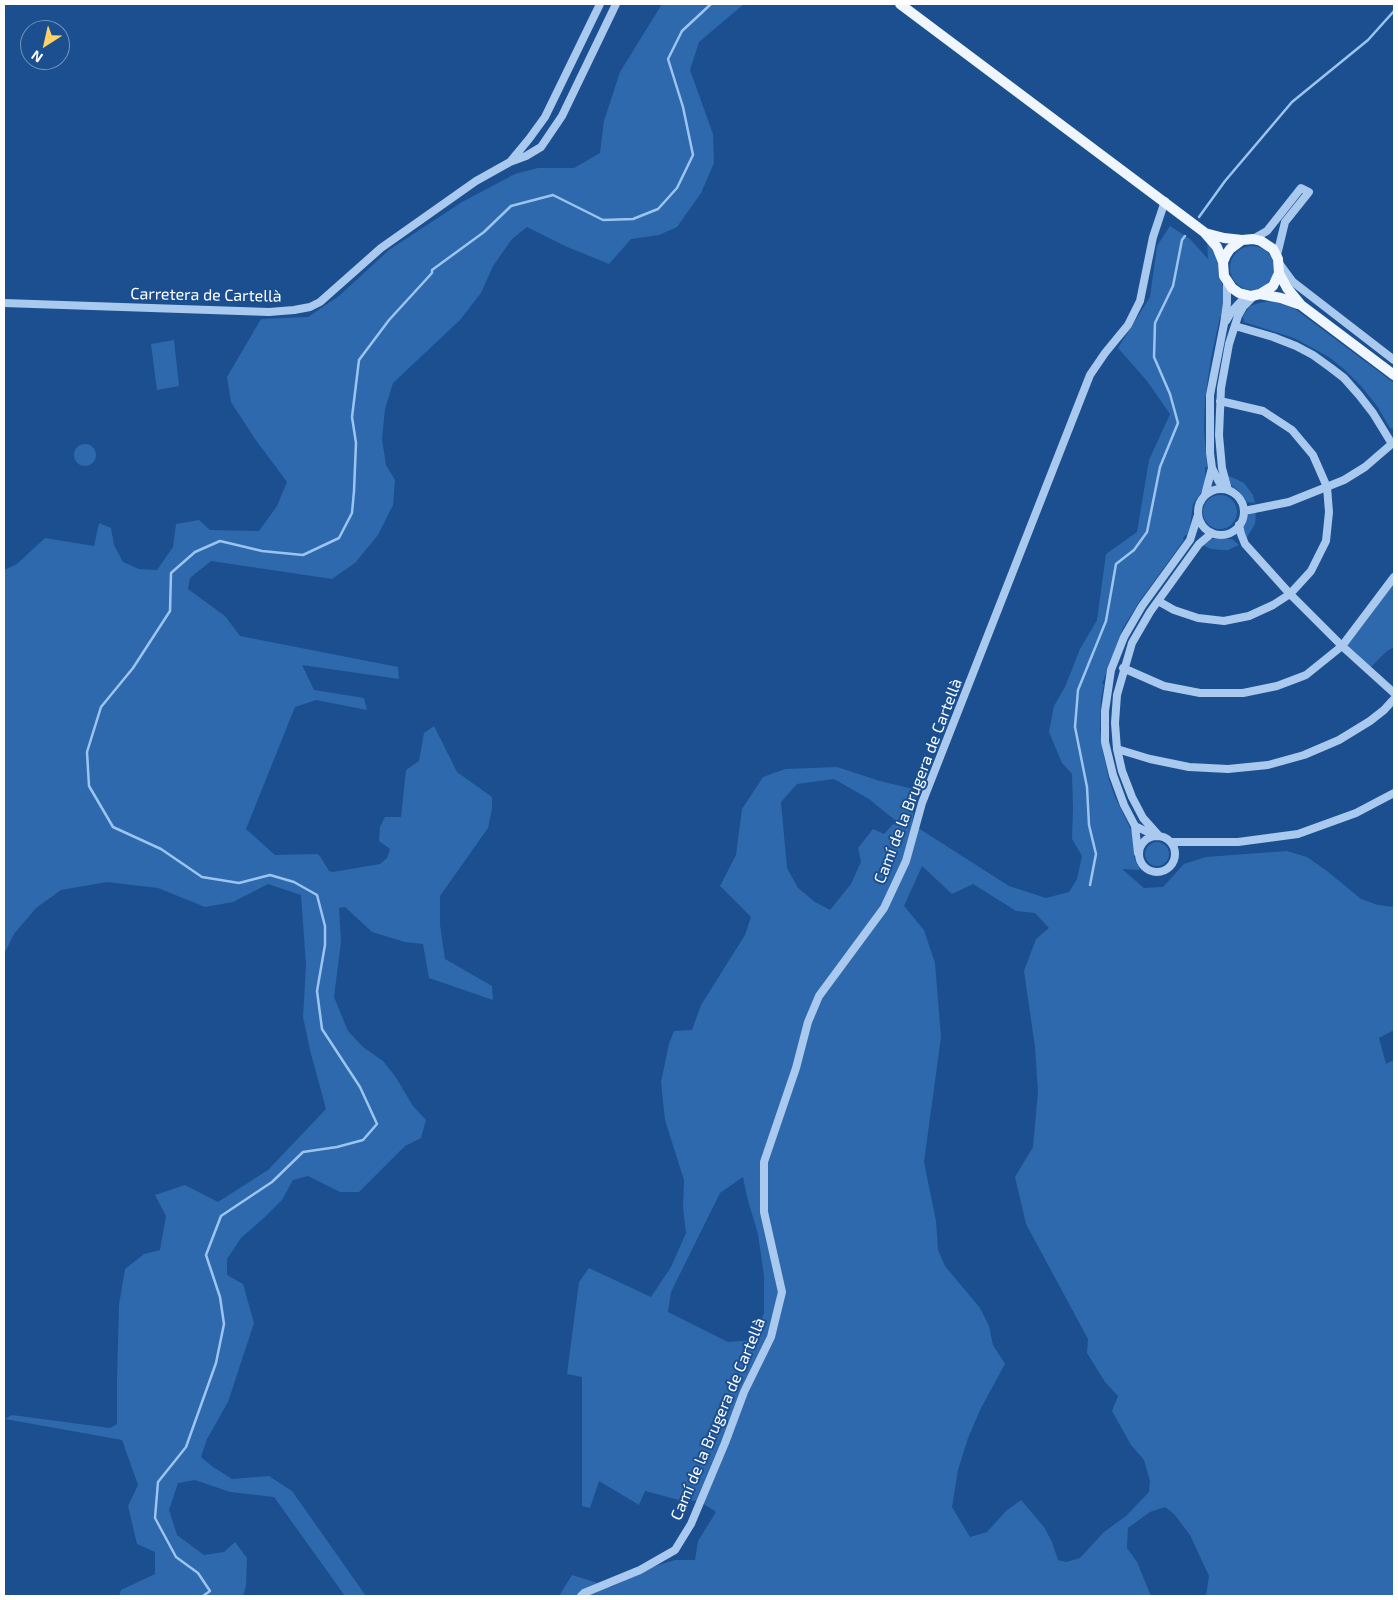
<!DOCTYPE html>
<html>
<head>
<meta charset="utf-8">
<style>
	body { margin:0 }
	#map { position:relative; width:1398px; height:1600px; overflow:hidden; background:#1b4f8f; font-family:"Exo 2",sans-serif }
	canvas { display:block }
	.frame { position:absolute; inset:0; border:5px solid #fff; pointer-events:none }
	.north { position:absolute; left:20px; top:20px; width:50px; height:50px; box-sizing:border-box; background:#1b4f8f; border:1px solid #7695bc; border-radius:50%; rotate:215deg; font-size:14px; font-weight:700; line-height:20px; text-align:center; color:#fff }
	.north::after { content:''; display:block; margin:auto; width:18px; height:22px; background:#ffd166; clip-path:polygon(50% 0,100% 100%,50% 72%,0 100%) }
</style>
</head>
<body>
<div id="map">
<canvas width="1398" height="1600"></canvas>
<div class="frame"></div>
<div class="north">N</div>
</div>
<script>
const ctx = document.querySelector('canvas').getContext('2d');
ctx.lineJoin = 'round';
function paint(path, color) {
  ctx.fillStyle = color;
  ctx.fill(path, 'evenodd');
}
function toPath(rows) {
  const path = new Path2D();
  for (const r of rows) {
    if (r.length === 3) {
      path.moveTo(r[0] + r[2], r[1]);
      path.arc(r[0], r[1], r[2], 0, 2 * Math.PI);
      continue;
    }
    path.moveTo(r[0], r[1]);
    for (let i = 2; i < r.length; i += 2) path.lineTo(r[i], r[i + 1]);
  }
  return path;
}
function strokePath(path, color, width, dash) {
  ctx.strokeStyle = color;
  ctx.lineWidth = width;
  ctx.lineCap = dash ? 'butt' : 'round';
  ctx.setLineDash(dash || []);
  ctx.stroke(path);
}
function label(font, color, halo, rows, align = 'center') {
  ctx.font = font + ' "Exo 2",sans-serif';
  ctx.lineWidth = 4;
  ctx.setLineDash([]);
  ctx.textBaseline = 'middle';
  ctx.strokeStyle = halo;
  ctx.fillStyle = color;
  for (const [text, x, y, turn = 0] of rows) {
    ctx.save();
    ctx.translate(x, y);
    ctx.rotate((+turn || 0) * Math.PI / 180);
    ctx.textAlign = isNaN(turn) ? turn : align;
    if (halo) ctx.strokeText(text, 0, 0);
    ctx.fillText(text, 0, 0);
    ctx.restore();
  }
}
paint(toPath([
	[662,4,744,4,699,42,690,70,713,134,714,163,701,193,677,227,659,235,631,239,609,264,565,246,527,227,512,239,493,266,481,293,460,320,393,383,385,409,382,439,386,465,395,480,393,505,378,535,355,563,332,579,211,561,190,578,188,589,225,616,240,636,398,667,399,679,302,665,314,690,364,698,367,710,316,700,295,707,246,829,275,855,317,854,320,856,329,871,333,872,380,864,387,858,390,849,379,841,380,827,385,817,401,817,406,770,419,761,424,733,434,726,457,772,492,797,492,809,488,828,440,896,440,925,445,959,492,986,493,1000,429,978,423,944,405,942,372,932,345,907,339,908,341,942,334,997,348,1031,363,1047,383,1061,395,1076,413,1106,426,1120,421,1138,405,1146,359,1192,340,1192,308,1176,293,1180,282,1200,265,1217,241,1238,227,1259,227,1275,243,1284,254,1323,228,1402,207,1439,201,1457,213,1467,232,1479,269,1476,292,1491,366,1596,345,1596,274,1497,230,1492,195,1480,178,1483,169,1510,177,1535,204,1555,224,1552,235,1542,247,1558,246,1586,243,1596,119,1596,121,1590,155,1574,155,1552,137,1544,128,1506,138,1485,122,1440,5,1419,12,1415,110,1428,117,1424,117,1379,119,1305,125,1269,144,1254,160,1250,166,1216,155,1195,185,1185,218,1202,268,1170,326,1109,310,1050,303,1017,306,965,301,895,268,884,233,902,205,907,158,888,107,882,61,890,36,908,14,934,4,954,4,570,17,564,45,538,94,546,99,523,111,528,114,545,123,562,139,569,157,570,173,547,176,524,199,520,210,530,259,531,277,506,287,482,255,439,231,402,227,377,261,319,308,317,339,296,389,250,462,202,515,174,538,168,574,168,600,153,604,121,620,72],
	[1170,226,1190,239,1208,259,1207,240,1218,257,1219,273,1224,290,1223,314,1220,317,1211,358,1205,400,1204,428,1207,467,1205,467,1206,486,1193,504,1190,526,1187,535,1185,535,1183,539,1184,540,1139,602,1123,628,1102,684,1104,684,1101,699,1100,729,1103,752,1109,780,1115,797,1132,832,1134,844,1134,858,1140,870,1122,869,1144,888,1163,887,1184,864,1206,857,1287,851,1307,857,1327,871,1361,899,1378,905,1394,907,1394,1030,1379,1038,1386,1064,1394,1060,1394,1596,1206,1596,1209,1576,1190,1535,1174,1514,1165,1507,1150,1512,1128,1528,1127,1548,1137,1562,1151,1596,559,1596,572,1575,611,1587,652,1567,675,1560,695,1560,698,1541,716,1512,699,1501,679,1500,645,1491,639,1505,599,1481,590,1508,582,1506,582,1377,567,1374,579,1282,589,1268,651,1297,671,1267,686,1233,683,1207,684,1180,665,1120,661,1082,669,1044,674,1031,692,1030,701,1005,745,935,751,917,720,886,736,855,742,809,763,777,785,769,837,767,880,781,917,790,912,824,1009,886,1046,898,1069,892,1077,879,1082,856,1072,839,1073,807,1072,774,1062,763,1049,732,1054,706,1065,687,1080,649,1097,620,1106,554,1137,532,1149,460,1170,414,1147,381,1118,348,1150,297,1157,246],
	[834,779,869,799,896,821,884,834,873,829,858,848,861,862,851,884,830,910,815,902,798,888,787,868,781,802,797,784],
	[922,866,952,894,973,884,1016,911,1035,913,1049,928,1036,939,1024,971,1035,1047,1038,1092,1033,1147,1015,1177,1026,1224,1088,1339,1087,1353,1105,1382,1118,1396,1112,1411,1131,1445,1144,1460,1150,1481,1149,1492,1126,1516,1104,1532,1080,1558,1066,1562,1058,1560,1052,1542,1044,1527,1021,1500,1006,1511,987,1532,970,1537,952,1507,958,1470,968,1438,981,1408,1005,1364,993,1345,989,1326,980,1308,945,1266,938,1250,936,1221,924,1162,941,1037,935,963,924,930,904,906],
	[743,1177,747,1197,758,1234,764,1276,764,1313,754,1340,728,1342,668,1312,671,1292,720,1193],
	[1252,268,22],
	[1271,301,1287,305,1295,309,1394,383,1394,429,1390,428,1377,406,1361,386,1345,370,1329,357,1294,338,1244,322,1243,316,1250,306,1259,303],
	[174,340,179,386,157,390,151,344],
	[85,455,11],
	[1225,475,1234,478,1244,483,1253,495,1255,503,1247,502,1240,492,1227,482],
	[1220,512,17],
	[1256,511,1255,524,1246,539,1243,529,1249,514,1251,512],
	[1211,539,1232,539,1239,545,1228,550,1222,550,1211,549,1202,545],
	[1394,577,1394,647,1387,651,1368,670,1342,646],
	[1157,854,12]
]), '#2e69ad');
strokePath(toPath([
	[1199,217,1225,181,1292,102,1368,40,1394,11],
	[1090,885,1096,854,1089,825,1087,787,1075,727,1078,690,1106,621,1116,564,1134,550,1147,532,1160,467,1178,423,1170,394,1154,357,1155,323,1173,286,1182,240,1185,236],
	[203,1596,210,1591,198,1573,176,1557,155,1518,158,1482,186,1447,216,1363,224,1324,220,1297,206,1255,221,1216,272,1182,303,1152,337,1147,363,1140,377,1124,360,1087,322,1029,317,991,325,945,325,926,317,895,294,882,270,875,239,883,202,877,161,849,113,827,89,786,87,752,101,707,133,668,170,611,171,573,195,552,220,541,262,551,303,555,339,538,352,513,354,491,356,443,352,417,359,360,389,320,432,273,432,270,484,232,511,206,553,195,603,220,633,219,658,209,677,188,693,155,683,107,668,59,682,31,711,4]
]), '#9cc4f0', 2.5);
strokePath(toPath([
	[510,162,529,139,545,117,600,4],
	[1253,239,1267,231,1301,188,1309,192,1285,222,1277,255],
	[1279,263,1293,282,1394,360],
	[4,303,269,312,294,310,310,307,320,302,381,248,476,181,510,162,526,156,541,147,562,116,616,4],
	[1226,321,1232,311,1247,295],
	[1235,326,1273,337,1296,346,1313,355,1331,368,1344,378,1359,395,1373,413,1392,444],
	[1212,468,1219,482,1224,489],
	[1221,512,23],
	[1228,490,1222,468,1219,435,1221,388,1229,344,1238,316,1243,307,1255,295],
	[1205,495,1212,468,1210,453,1210,395,1224,324,1227,303,1227,282],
	[1244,511,1289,502,1344,480,1365,467,1394,442],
	[1239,525,1241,534,1245,544,1290,594,1342,646,1394,693],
	[1158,601,1174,610,1198,618,1224,621,1249,616,1273,605,1290,594,1311,571,1326,541,1329,512,1327,487,1313,455,1292,430,1263,411,1220,401],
	[1123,668,1164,686,1200,693,1243,693,1277,686,1306,675,1342,646,1394,577],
	[1117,749,1150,759,1189,767,1228,769,1268,765,1304,755,1339,740,1370,721,1384,710,1394,699],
	[1135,826,1156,836],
	[1157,854,18],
	[1159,836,1143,818,1132,797,1122,771,1117,749,1115,723,1117,695,1132,643,1150,612,1199,544,1212,533],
	[1171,842,1238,842,1298,834,1356,813,1394,793],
	[1138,853,1135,826,1124,805,1113,775,1105,742,1105,711,1111,670,1124,637,1142,606,1190,540,1198,515],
	[581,1596,584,1593,640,1570,675,1550,691,1524,725,1443,744,1392,771,1337,782,1292,764,1212,764,1162,796,1068,808,1022,819,996,884,908,906,861,922,803,1090,375,1105,353,1128,325,1140,301,1153,237,1165,201]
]), '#a9c9ee', 8);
strokePath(toPath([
	[900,4,1204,232,1217,247,1223,262],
	[1205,233,1224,238,1242,240,1253,239,1261,241,1273,249,1278,259,1279,273,1273,286,1260,294,1251,296,1239,293,1232,288,1224,276,1223,262,1226,255,1230,249,1242,240],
	[1279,273,1287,288,1301,305,1394,375],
	[1260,294,1281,298,1298,304]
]), '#f0f6ff', 10);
label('16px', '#fff', '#1b4f8f', [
	["Carretera de Cartellà",206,295,1],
	["Camí de la Brugera de Cartellà",918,781,-69],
	["Camí de la Brugera de Cartellà",718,1419,-67]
]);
</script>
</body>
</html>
